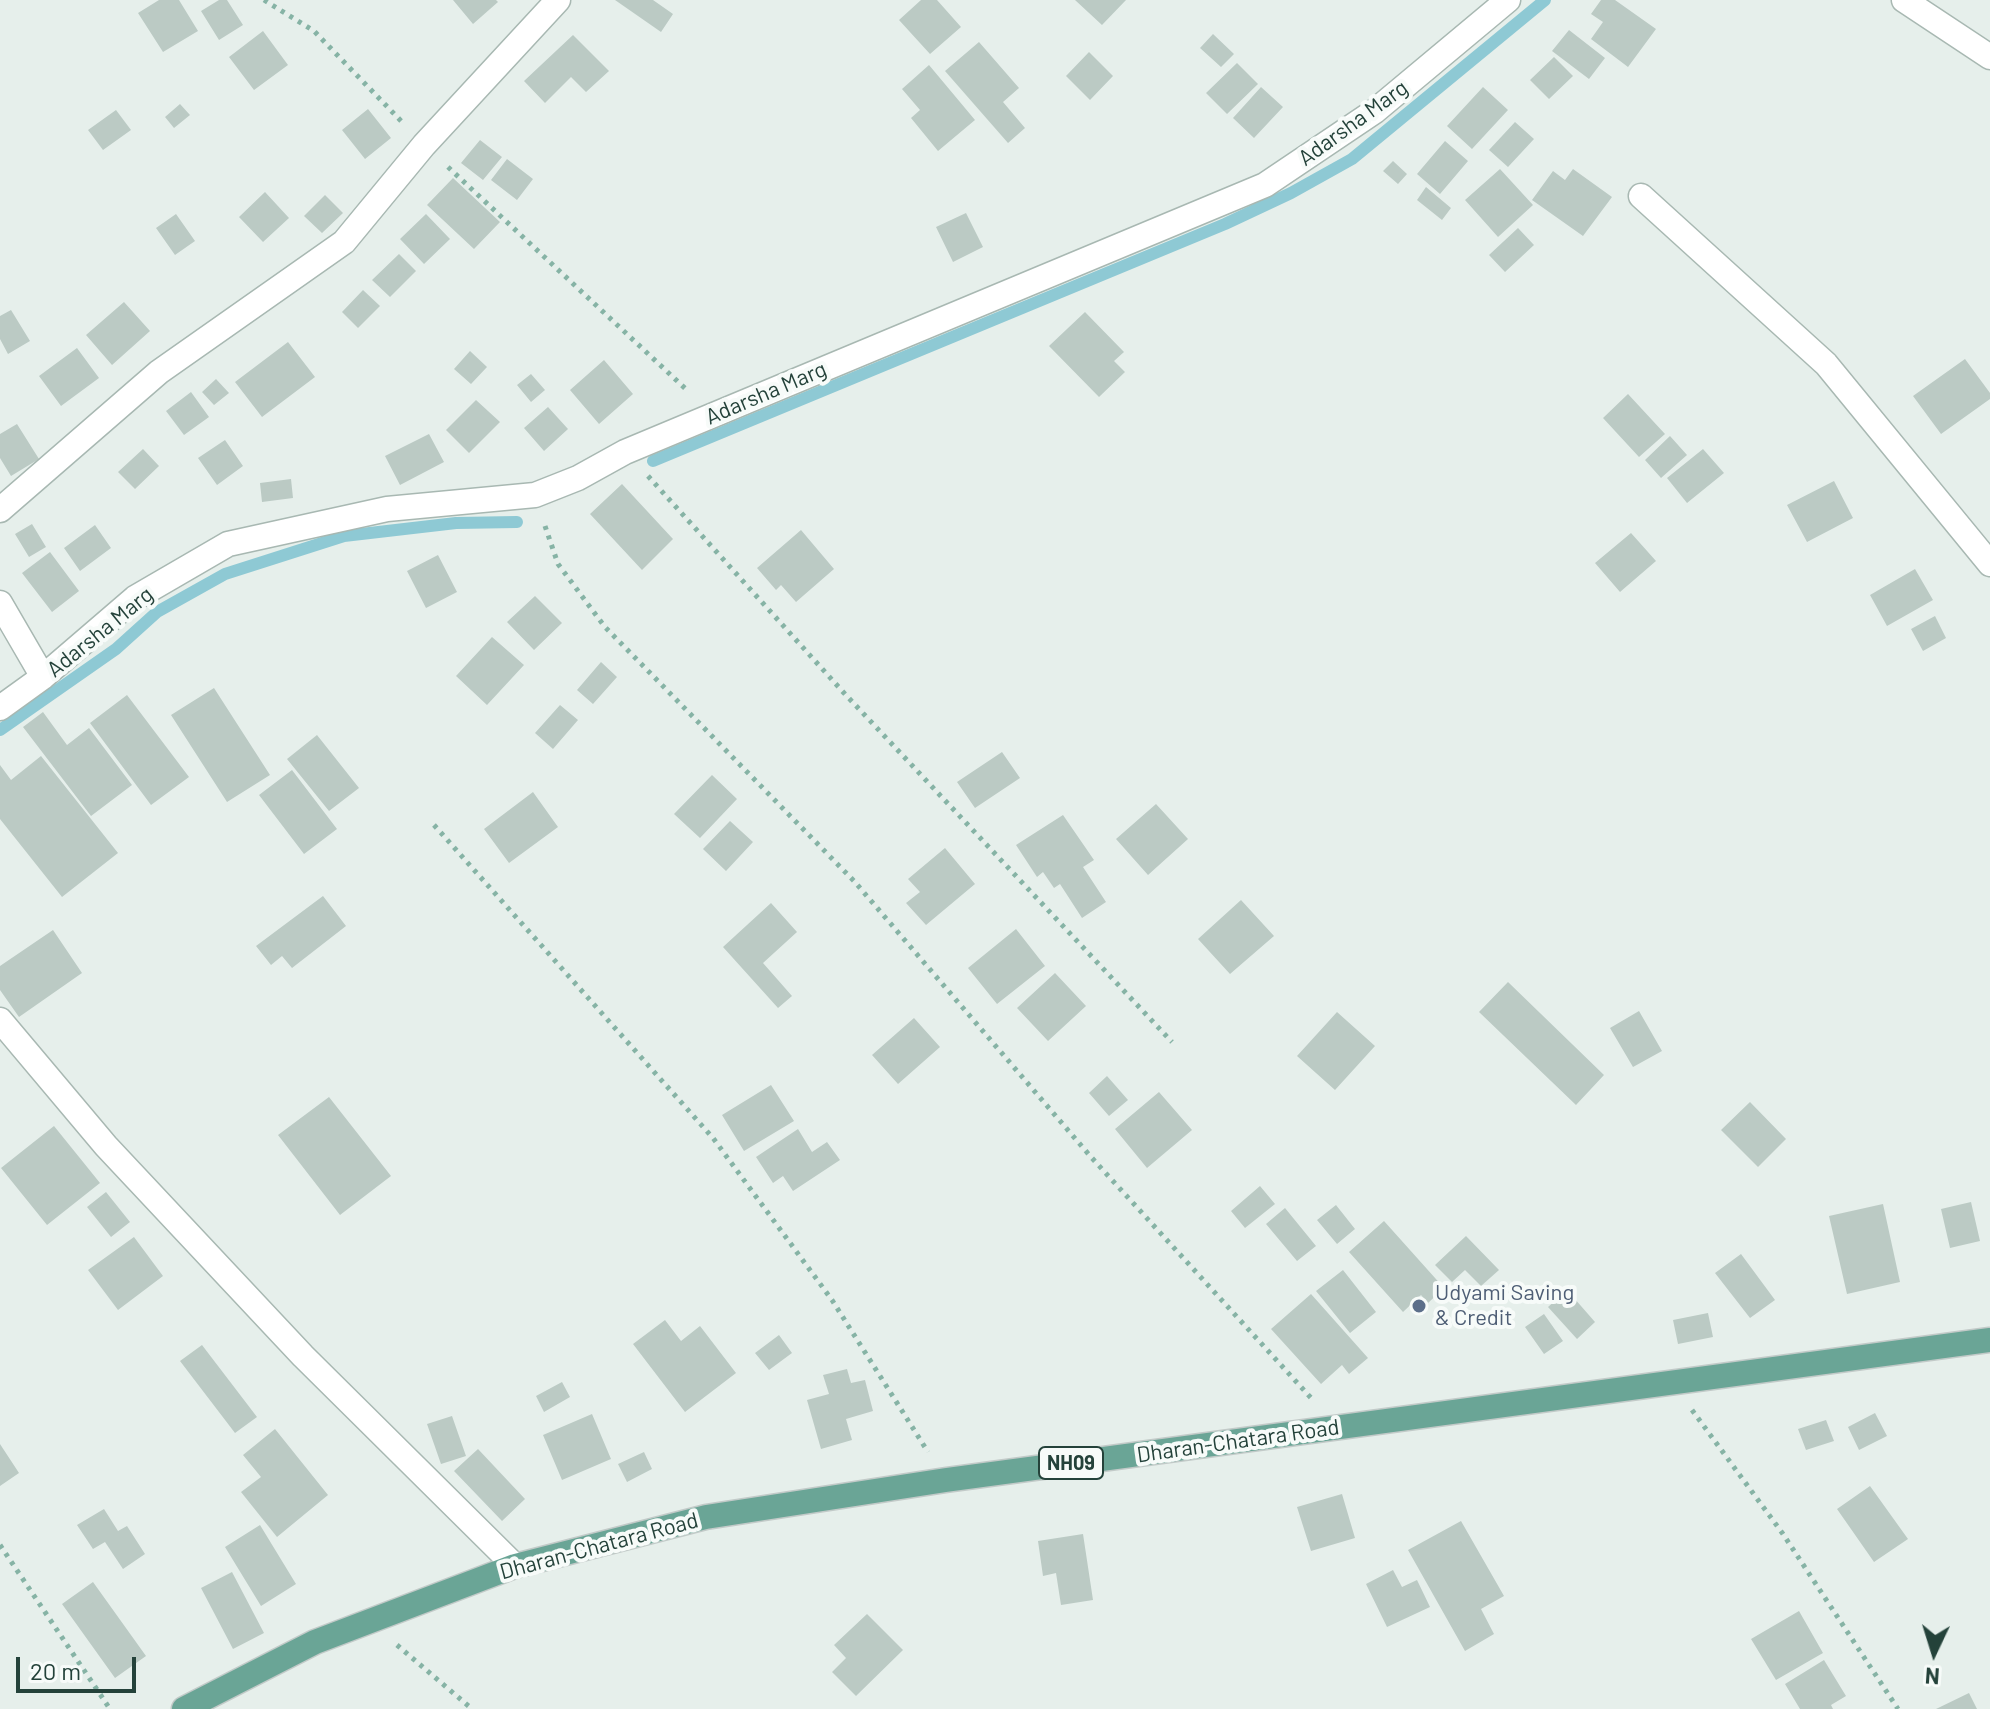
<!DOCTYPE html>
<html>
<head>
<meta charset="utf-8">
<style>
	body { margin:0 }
	#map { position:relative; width:1990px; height:1709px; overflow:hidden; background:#e6efeb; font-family:Barlow,sans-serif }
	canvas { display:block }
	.north { position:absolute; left:1894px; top:1613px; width:80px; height:80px; -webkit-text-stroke:6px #f7fbf9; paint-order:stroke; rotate:184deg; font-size:22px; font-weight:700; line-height:32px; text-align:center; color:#24423a }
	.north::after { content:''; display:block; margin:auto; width:28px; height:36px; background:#24423a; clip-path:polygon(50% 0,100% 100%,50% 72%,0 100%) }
	.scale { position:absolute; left:16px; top:1657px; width:120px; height:36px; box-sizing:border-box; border:4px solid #24423a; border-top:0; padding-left:10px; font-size:24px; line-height:28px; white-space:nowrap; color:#24423a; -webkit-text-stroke:6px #f7fbf9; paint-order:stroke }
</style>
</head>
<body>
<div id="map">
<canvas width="1990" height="1709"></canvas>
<div class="north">N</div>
<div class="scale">20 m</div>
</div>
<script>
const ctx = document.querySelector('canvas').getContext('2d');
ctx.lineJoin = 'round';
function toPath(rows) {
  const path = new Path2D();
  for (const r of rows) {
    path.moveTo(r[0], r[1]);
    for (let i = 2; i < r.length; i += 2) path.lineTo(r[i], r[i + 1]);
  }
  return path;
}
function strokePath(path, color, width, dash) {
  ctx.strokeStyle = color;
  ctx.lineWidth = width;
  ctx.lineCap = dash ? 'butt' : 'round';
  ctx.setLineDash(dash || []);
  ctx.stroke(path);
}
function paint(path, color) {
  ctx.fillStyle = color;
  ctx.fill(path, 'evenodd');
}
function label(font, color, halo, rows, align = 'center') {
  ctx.font = font + ' Barlow,sans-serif';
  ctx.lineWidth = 8;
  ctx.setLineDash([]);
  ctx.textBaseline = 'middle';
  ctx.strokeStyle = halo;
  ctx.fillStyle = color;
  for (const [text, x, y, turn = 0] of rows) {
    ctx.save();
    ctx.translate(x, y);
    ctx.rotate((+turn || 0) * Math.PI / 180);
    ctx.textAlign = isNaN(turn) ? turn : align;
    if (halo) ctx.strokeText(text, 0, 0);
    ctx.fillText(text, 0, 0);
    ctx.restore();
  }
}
strokePath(toPath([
	[653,461,1225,224,1291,193,1352,159,1545,0],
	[0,730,116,649,157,612,225,574,344,536,456,523,517,522]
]), '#8ec9d4', 12);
paint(toPath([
	[159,0,179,0,198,31,163,52,138,13],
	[219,0,227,0,243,25,219,40,201,11],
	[453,0,496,0,498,2,473,24],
	[615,0,653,0,673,14,661,32],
	[921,0,937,0,961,27,930,54,899,20],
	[1075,0,1126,0,1102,25],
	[1601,0,1615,0,1656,29,1628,67,1591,39,1603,22,1591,14],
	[1569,30,1605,58,1589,79,1552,51],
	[263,31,288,65,254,90,229,57],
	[1213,34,1234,54,1221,67,1200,48],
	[573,35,609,71,586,92,571,77,545,103,524,81],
	[979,42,1019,88,1003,102,1025,128,1008,143,945,71],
	[1089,52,1113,76,1090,100,1066,76],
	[1554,57,1573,76,1549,99,1530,80],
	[1237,63,1258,84,1227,114,1206,93],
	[929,65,975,120,938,151,911,118,920,110,902,89],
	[1261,87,1283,107,1254,138,1233,118],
	[1483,87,1508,110,1472,149,1447,126],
	[180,104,190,115,174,128,165,117],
	[368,109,391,138,365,159,342,130],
	[116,110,131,130,103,150,88,130],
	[1515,122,1534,139,1508,167,1489,150],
	[480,140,502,157,483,180,461,163],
	[1445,141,1468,161,1440,194,1417,174],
	[507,159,533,179,517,200,491,180],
	[1393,161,1407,174,1398,184,1383,171],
	[1500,169,1533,205,1498,237,1465,200],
	[1573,169,1612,197,1583,236,1532,200,1553,171,1565,180],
	[453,178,500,222,474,249,427,205],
	[1426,187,1451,208,1442,220,1417,200],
	[265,192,289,218,263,242,239,217],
	[325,195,343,213,322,233,304,216],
	[966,213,983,247,953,262,936,227],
	[176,214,195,241,175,255,156,228],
	[426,214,450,239,424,264,400,239],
	[1518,228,1534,245,1505,272,1489,255],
	[399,254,416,271,390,297,372,280],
	[363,290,380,306,358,328,342,312],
	[124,302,150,331,112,365,86,335],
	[11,310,30,341,8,354,0,339,0,316],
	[1085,312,1124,352,1114,361,1125,372,1099,397,1049,346],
	[288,342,315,377,262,417,235,382],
	[77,348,99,378,61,406,39,376],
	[470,351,487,367,471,384,454,369],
	[1965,359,1990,393,1990,399,1941,434,1913,396],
	[604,360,633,394,599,424,570,390],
	[531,374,545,390,531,402,517,385],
	[216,379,229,393,214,405,202,392],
	[191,392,209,417,184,435,166,411],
	[1628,394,1665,434,1639,457,1603,418],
	[476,400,500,422,469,453,446,430],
	[548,407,568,429,544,451,524,428],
	[17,424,39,459,11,476,0,458,0,434],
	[429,434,444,462,400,485,385,456],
	[1670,436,1687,455,1661,478,1645,460],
	[225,440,243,466,217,485,198,458],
	[143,449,159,466,135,489,118,472],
	[1703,449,1724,473,1687,503,1667,478],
	[291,479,293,498,262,502,260,483],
	[1834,481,1853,518,1807,542,1787,505],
	[622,484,673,539,642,570,590,514],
	[32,524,46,547,29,557,15,534],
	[95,525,111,548,80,571,64,548],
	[801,530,834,569,796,602,781,585,776,590,757,568],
	[1631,533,1656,561,1620,592,1595,563],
	[50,552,79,591,52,612,22,573],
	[438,555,457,592,426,608,407,571],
	[1915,569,1933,600,1887,626,1870,595],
	[535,596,562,623,534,650,507,622],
	[1935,616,1946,638,1923,651,1911,629],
	[492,637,524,665,487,705,456,676],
	[601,662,617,677,593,704,577,690],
	[214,688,270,775,227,802,171,715],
	[127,695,189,777,151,805,90,723],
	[560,705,578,720,553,749,535,733],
	[43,712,67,745,89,728,132,785,91,816,23,727],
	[317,735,359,788,329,811,287,759],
	[1002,752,1020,778,975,808,957,782],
	[41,756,118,853,62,897,0,819,0,765,11,780],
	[292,770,337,829,304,854,259,795],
	[712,775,737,799,700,838,674,814],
	[533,792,558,827,509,863,484,829],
	[1156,804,1188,839,1148,875,1116,839],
	[1063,815,1094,860,1083,867,1106,902,1082,918,1060,884,1054,888,1043,872,1037,877,1016,845],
	[730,821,753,842,726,871,703,849],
	[945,848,975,884,926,925,906,903,920,892,908,879],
	[323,896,346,926,292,968,282,956,271,965,256,946],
	[1241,900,1274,936,1230,974,1198,939],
	[771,903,797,932,763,963,792,996,778,1008,723,947],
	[1016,929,1045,966,997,1004,968,968],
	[53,930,82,973,19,1017,0,990,0,966],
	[1055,973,1086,1006,1048,1041,1017,1008],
	[1508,982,1604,1075,1576,1105,1479,1012],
	[1639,1011,1662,1051,1633,1067,1610,1028],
	[1337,1012,1375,1046,1335,1090,1297,1056],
	[914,1018,940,1047,898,1084,872,1055],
	[1107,1076,1128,1100,1109,1116,1089,1093],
	[771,1085,794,1121,744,1151,722,1115],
	[1159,1092,1192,1130,1147,1168,1115,1129],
	[329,1097,391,1176,340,1215,278,1135],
	[1750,1102,1786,1139,1758,1167,1721,1130],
	[54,1126,100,1183,47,1225,1,1168],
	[798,1129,812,1152,827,1142,840,1160,793,1191,783,1176,773,1183,756,1157],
	[1260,1186,1275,1204,1245,1228,1231,1211],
	[106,1192,130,1222,111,1237,87,1207],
	[1971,1202,1980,1241,1950,1248,1941,1209],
	[1883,1204,1900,1282,1847,1294,1829,1216],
	[1336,1205,1355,1229,1337,1244,1317,1220],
	[1285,1208,1316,1246,1297,1261,1266,1224],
	[1384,1221,1444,1288,1428,1303,1421,1295,1403,1312,1349,1252],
	[1466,1236,1499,1270,1481,1286,1465,1270,1452,1282,1435,1265],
	[134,1237,163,1276,118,1310,88,1270],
	[1741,1254,1775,1300,1750,1318,1715,1273],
	[1343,1270,1376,1312,1350,1333,1316,1291],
	[1567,1290,1595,1322,1577,1339,1548,1307],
	[1311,1294,1368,1358,1349,1374,1342,1365,1321,1384,1271,1329],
	[1708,1313,1713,1337,1678,1344,1673,1320],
	[1544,1314,1563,1341,1544,1354,1525,1327],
	[665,1320,681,1341,700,1326,736,1373,685,1412,633,1344],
	[779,1335,792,1353,769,1370,755,1353],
	[202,1345,257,1417,235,1433,180,1361],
	[847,1369,851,1383,865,1380,873,1411,846,1419,852,1440,821,1449,807,1400,829,1394,823,1375],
	[562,1382,570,1397,544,1412,536,1396],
	[1875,1413,1887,1436,1859,1450,1848,1427],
	[592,1414,611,1459,562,1480,543,1435],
	[452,1416,466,1456,441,1464,427,1424],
	[1826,1420,1834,1441,1806,1450,1798,1429],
	[275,1429,328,1495,277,1537,241,1492,261,1477,243,1455],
	[0,1444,19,1473,0,1486],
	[478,1449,525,1499,502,1521,454,1471],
	[644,1452,652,1469,627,1482,618,1464],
	[1870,1486,1908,1539,1874,1562,1837,1509],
	[1342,1494,1355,1538,1311,1551,1297,1507],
	[104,1509,118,1531,127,1526,145,1554,123,1569,105,1542,93,1549,77,1525],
	[1461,1521,1504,1596,1481,1609,1494,1634,1465,1651,1408,1550],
	[260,1525,296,1584,261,1606,225,1547],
	[1083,1534,1093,1600,1061,1605,1056,1573,1043,1576,1038,1541],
	[1393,1570,1402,1587,1417,1580,1430,1607,1387,1627,1366,1584],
	[232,1572,264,1633,233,1649,201,1588],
	[93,1582,146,1656,115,1678,62,1604],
	[1799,1611,1823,1653,1776,1680,1751,1639],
	[867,1614,903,1650,856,1696,832,1672,846,1658,834,1645],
	[1824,1660,1846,1696,1831,1705,1833,1709,1800,1709,1785,1684],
	[1969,1693,1977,1709,1936,1709]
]), '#bbcac4');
const street = toPath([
	[1904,0,1990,57],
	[1641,196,1826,364,1990,564],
	[0,510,159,372,344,242,424,145,558,0],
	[0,603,43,677],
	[0,708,43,677,135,598,228,544,387,509,535,495,578,478,625,452,1265,185,1375,111,1508,0],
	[0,1020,106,1146,303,1356,515,1566]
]);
const primary = toPath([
	[184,1709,315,1642,515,1566,706,1517,946,1480,1990,1340]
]);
strokePath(street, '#a8b8b2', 27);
strokePath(primary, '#c2cac8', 27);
strokePath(toPath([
	[264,0,314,31,404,124],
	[448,167,689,392],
	[648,476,844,693,1172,1042],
	[545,526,558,564,605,627,854,881,1091,1157,1312,1399],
	[434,825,713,1138,832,1300,928,1452],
	[1692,1410,1783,1534,1898,1709],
	[0,1545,110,1709],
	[397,1645,472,1709]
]), '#86b3a5', 5, [4, 6]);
strokePath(street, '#fff', 24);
strokePath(primary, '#6aa596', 24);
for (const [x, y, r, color] of [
	[1419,1306,8,"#5c6f8a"]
]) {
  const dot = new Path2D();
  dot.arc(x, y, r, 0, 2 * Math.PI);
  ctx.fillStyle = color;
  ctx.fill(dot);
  strokePath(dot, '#f7fbf9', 3);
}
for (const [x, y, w] of [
	[1071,1463,64]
]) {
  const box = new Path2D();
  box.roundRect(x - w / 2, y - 16, w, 32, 6);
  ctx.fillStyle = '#f7fbf9';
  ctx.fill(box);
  strokePath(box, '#24423a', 2);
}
label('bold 20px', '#24423a', null, [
	["NH09",1071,1463]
]);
label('22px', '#24423a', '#f7fbf9', [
	["Adarsha Marg",1353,123,-36],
	["Adarsha Marg",766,393,-23],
	["Adarsha Marg",100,632,-39],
	["Dharan-Chatara Road",1238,1441,-8],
	["Dharan-Chatara Road",599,1546,-15]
]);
label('22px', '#4e5e75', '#f7fbf9', [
	["Udyami Saving",1435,1293],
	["& Credit",1435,1318]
], 'left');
</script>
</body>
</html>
